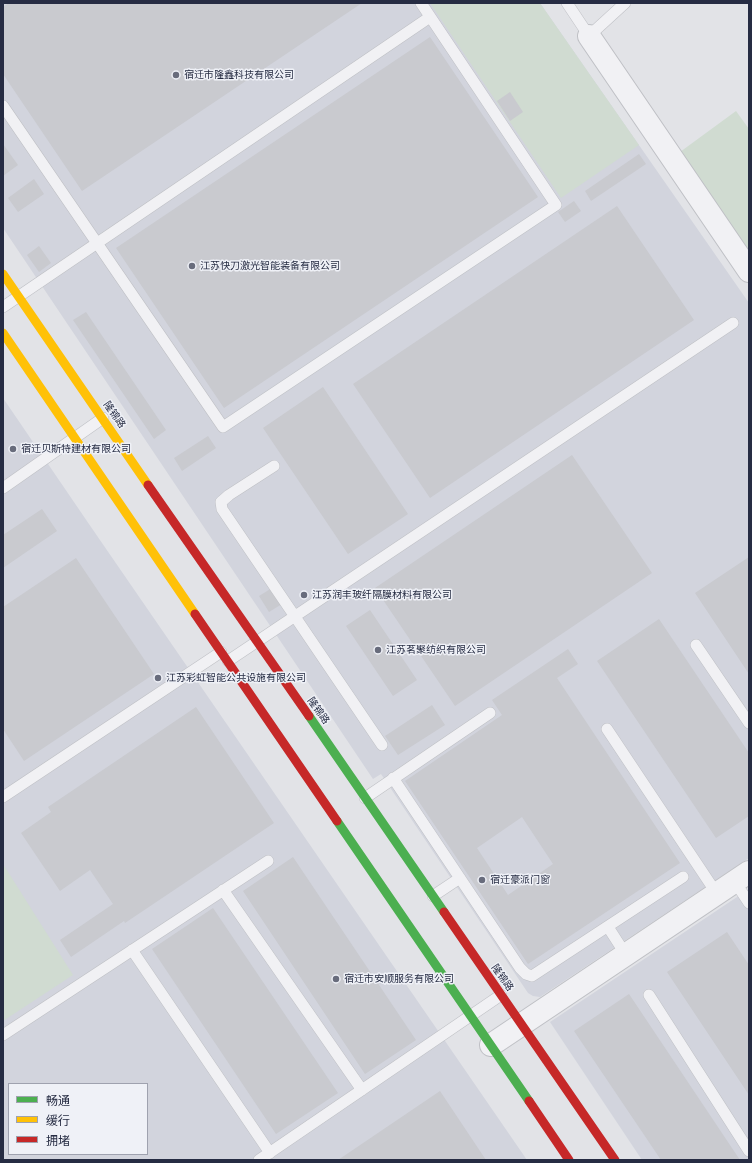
<!DOCTYPE html>
<html>
<head>
<meta charset="utf-8">
<style>
	body { margin:0 }
	#map { position:relative; width:752px; height:1163px; overflow:hidden; background:#e2e3e7; font-family:"DejaVu Sans","Noto Sans SC",sans-serif }
	canvas { display:block }
	.frame { position:absolute; inset:0; border:4px solid #262c43; pointer-events:none }
	.legend { position:absolute; left:8px; top:1083px; width:140px; height:72px; box-sizing:border-box; background:#eff1f7; border:1px solid #9fa2af; margin:0; padding:5px 7px; list-style:none; font-size:12px; color:#262c43 }
	.legend li { display:flex; align-items:center; gap:8px; height:20px }
	.legend b { width:20px; border:1px solid #9fa2af }
</style>
</head>
<body>
<div id="map">
<canvas width="752" height="1163"></canvas>
<div class="frame"></div>
<ul class="legend">
<li><b style="height:5px;background:#4caf50"></b>畅通</li>
<li><b style="height:5px;background:#ffc107"></b>缓行</li>
<li><b style="height:5px;background:#c62828"></b>拥堵</li>
</ul>
</div>
<script>
const ctx = document.querySelector('canvas').getContext('2d');
ctx.lineJoin = 'round';
function paint(path, color) {
  ctx.fillStyle = color;
  ctx.fill(path, 'evenodd');
}
function toPath(rows) {
  const path = new Path2D();
  for (const r of rows) {
    path.moveTo(r[0], r[1]);
    for (let i = 2; i < r.length; i += 2) path.lineTo(r[i], r[i + 1]);
  }
  return path;
}
function strokePath(path, color, width, dash) {
  ctx.strokeStyle = color;
  ctx.lineWidth = width;
  ctx.lineCap = dash ? 'butt' : 'round';
  ctx.setLineDash(dash || []);
  ctx.stroke(path);
}
function label(font, color, halo, rows, align = 'center') {
  ctx.font = font + ' "DejaVu Sans","Noto Sans SC",sans-serif';
  ctx.lineWidth = 3;
  ctx.setLineDash([]);
  ctx.textBaseline = 'middle';
  ctx.strokeStyle = halo;
  ctx.fillStyle = color;
  for (const [text, x, y, turn = 0] of rows) {
    ctx.save();
    ctx.translate(x, y);
    ctx.rotate((+turn || 0) * Math.PI / 180);
    ctx.textAlign = isNaN(turn) ? turn : align;
    if (halo) ctx.strokeText(text, 0, 0);
    ctx.fillText(text, 0, 0);
    ctx.restore();
  }
}
paint(toPath([
	[3,3,540,3,749,303,749,858,540,997,533,996,528,993,381,774,373,779,3,228],
	[3,398,91,527,527,1160,3,1160],
	[9,1084,147,1084,147,1154,9,1154],
	[749,889,749,1160,642,1160,550,1022]
]), '#d2d4dd');
paint(toPath([
	[430,3,540,3,639,145,561,198],
	[736,111,749,129,749,255,680,152],
	[3,864,73,975,3,1021]
]), '#d0dbd1');
paint(toPath([
	[9,3,362,3,82,191,3,74,3,7],
	[430,37,538,197,224,408,116,248],
	[510,92,523,112,510,121,497,101],
	[3,144,18,165,3,176],
	[639,154,646,164,591,201,585,191],
	[34,179,44,194,18,212,8,198],
	[574,201,581,211,565,222,558,212],
	[617,206,694,320,430,498,353,384],
	[39,246,51,263,39,272,27,255],
	[86,312,166,430,154,439,73,320],
	[323,387,408,514,348,554,263,428],
	[208,436,216,448,182,471,174,458],
	[572,455,652,573,455,706,375,588],
	[42,509,57,531,3,568,3,535],
	[749,557,749,674,695,593],
	[76,558,154,674,24,761,3,729,3,607],
	[272,588,282,604,269,612,259,596],
	[370,610,417,680,393,696,346,626],
	[659,619,749,753,749,816,716,838,597,661],
	[568,649,578,664,557,678,680,863,528,964,405,781,502,715,492,700],
	[522,817,553,864,508,895,477,848],
	[432,705,445,725,398,755,385,736],
	[196,707,274,823,125,923,124,921,71,957,60,940,113,904,90,870,60,891,21,833,51,812,48,807],
	[293,857,416,1040,365,1074,243,891],
	[213,908,338,1093,276,1134,152,949],
	[727,932,749,965,749,1095,667,972],
	[629,994,740,1160,661,1160,574,1031],
	[440,1091,486,1160,338,1160]
]), '#c9cacf');
const lane = toPath([
	[567,3,589,36,625,3],
	[3,106,223,427,556,205,421,3],
	[3,307,430,17],
	[274,466,229,495,221,502,222,509,382,745],
	[3,488,103,418],
	[696,645,749,723],
	[228,661,733,323],
	[607,729,717,894],
	[393,778,520,968,526,974,532,976,683,877],
	[3,797,221,652],
	[365,798,490,713],
	[735,882,749,903],
	[223,890,362,1090],
	[433,896,460,878],
	[608,927,626,955],
	[132,950,270,1153],
	[649,995,749,1151],
	[3,1035,268,861],
	[259,1160,501,995]
]);
const street = toPath([
	[589,36,749,271],
	[491,1045,749,872]
]);
strokePath(lane, '#bfc0c5', 12);
strokePath(street, '#bfc0c5', 24);
strokePath(lane, '#f1f1f4', 11);
strokePath(street, '#f1f1f4', 22);
strokePath(toPath([
	[309,716,444,912],
	[337,821,529,1101]
]), '#4caf50', 9);
strokePath(toPath([
	[3,274,148,485],
	[3,333,195,614]
]), '#ffc107', 9);
strokePath(toPath([
	[148,485,309,716],
	[195,614,337,821],
	[444,912,615,1160],
	[529,1101,569,1160]
]), '#c62828', 9);
for (const [x, y, r, color] of [
	[176,75,4,"#686c7c"],
	[192,266,4,"#686c7c"],
	[13,449,4,"#686c7c"],
	[304,595,4,"#686c7c"],
	[378,650,4,"#686c7c"],
	[158,678,4,"#686c7c"],
	[482,880,4,"#686c7c"],
	[336,979,4,"#686c7c"]
]) {
  const dot = new Path2D();
  dot.arc(x, y, r, 0, 2 * Math.PI);
  ctx.fillStyle = color;
  ctx.fill(dot);
  strokePath(dot, '#eff1f7', 1.5);
}
label('10px', '#262c43', '#eff1f7', [
	["宿迁市隆鑫科技有限公司",184,75],
	["江苏快刀激光智能装备有限公司",200,266],
	["宿迁贝斯特建材有限公司",21,449],
	["江苏润丰玻纤隔膜材料有限公司",312,595],
	["江苏茗聚纺织有限公司",386,650],
	["江苏彩虹智能公共设施有限公司",166,678],
	["宿迁豪派门窗",490,880],
	["宿迁市安顺服务有限公司",344,979]
], 'left');
label('10px', '#262c43', '#eff1f7', [
	["隆锦路",114,415,55],
	["隆锦路",318,711,55],
	["隆锦路",502,978,55]
]);
</script>
</body>
</html>
